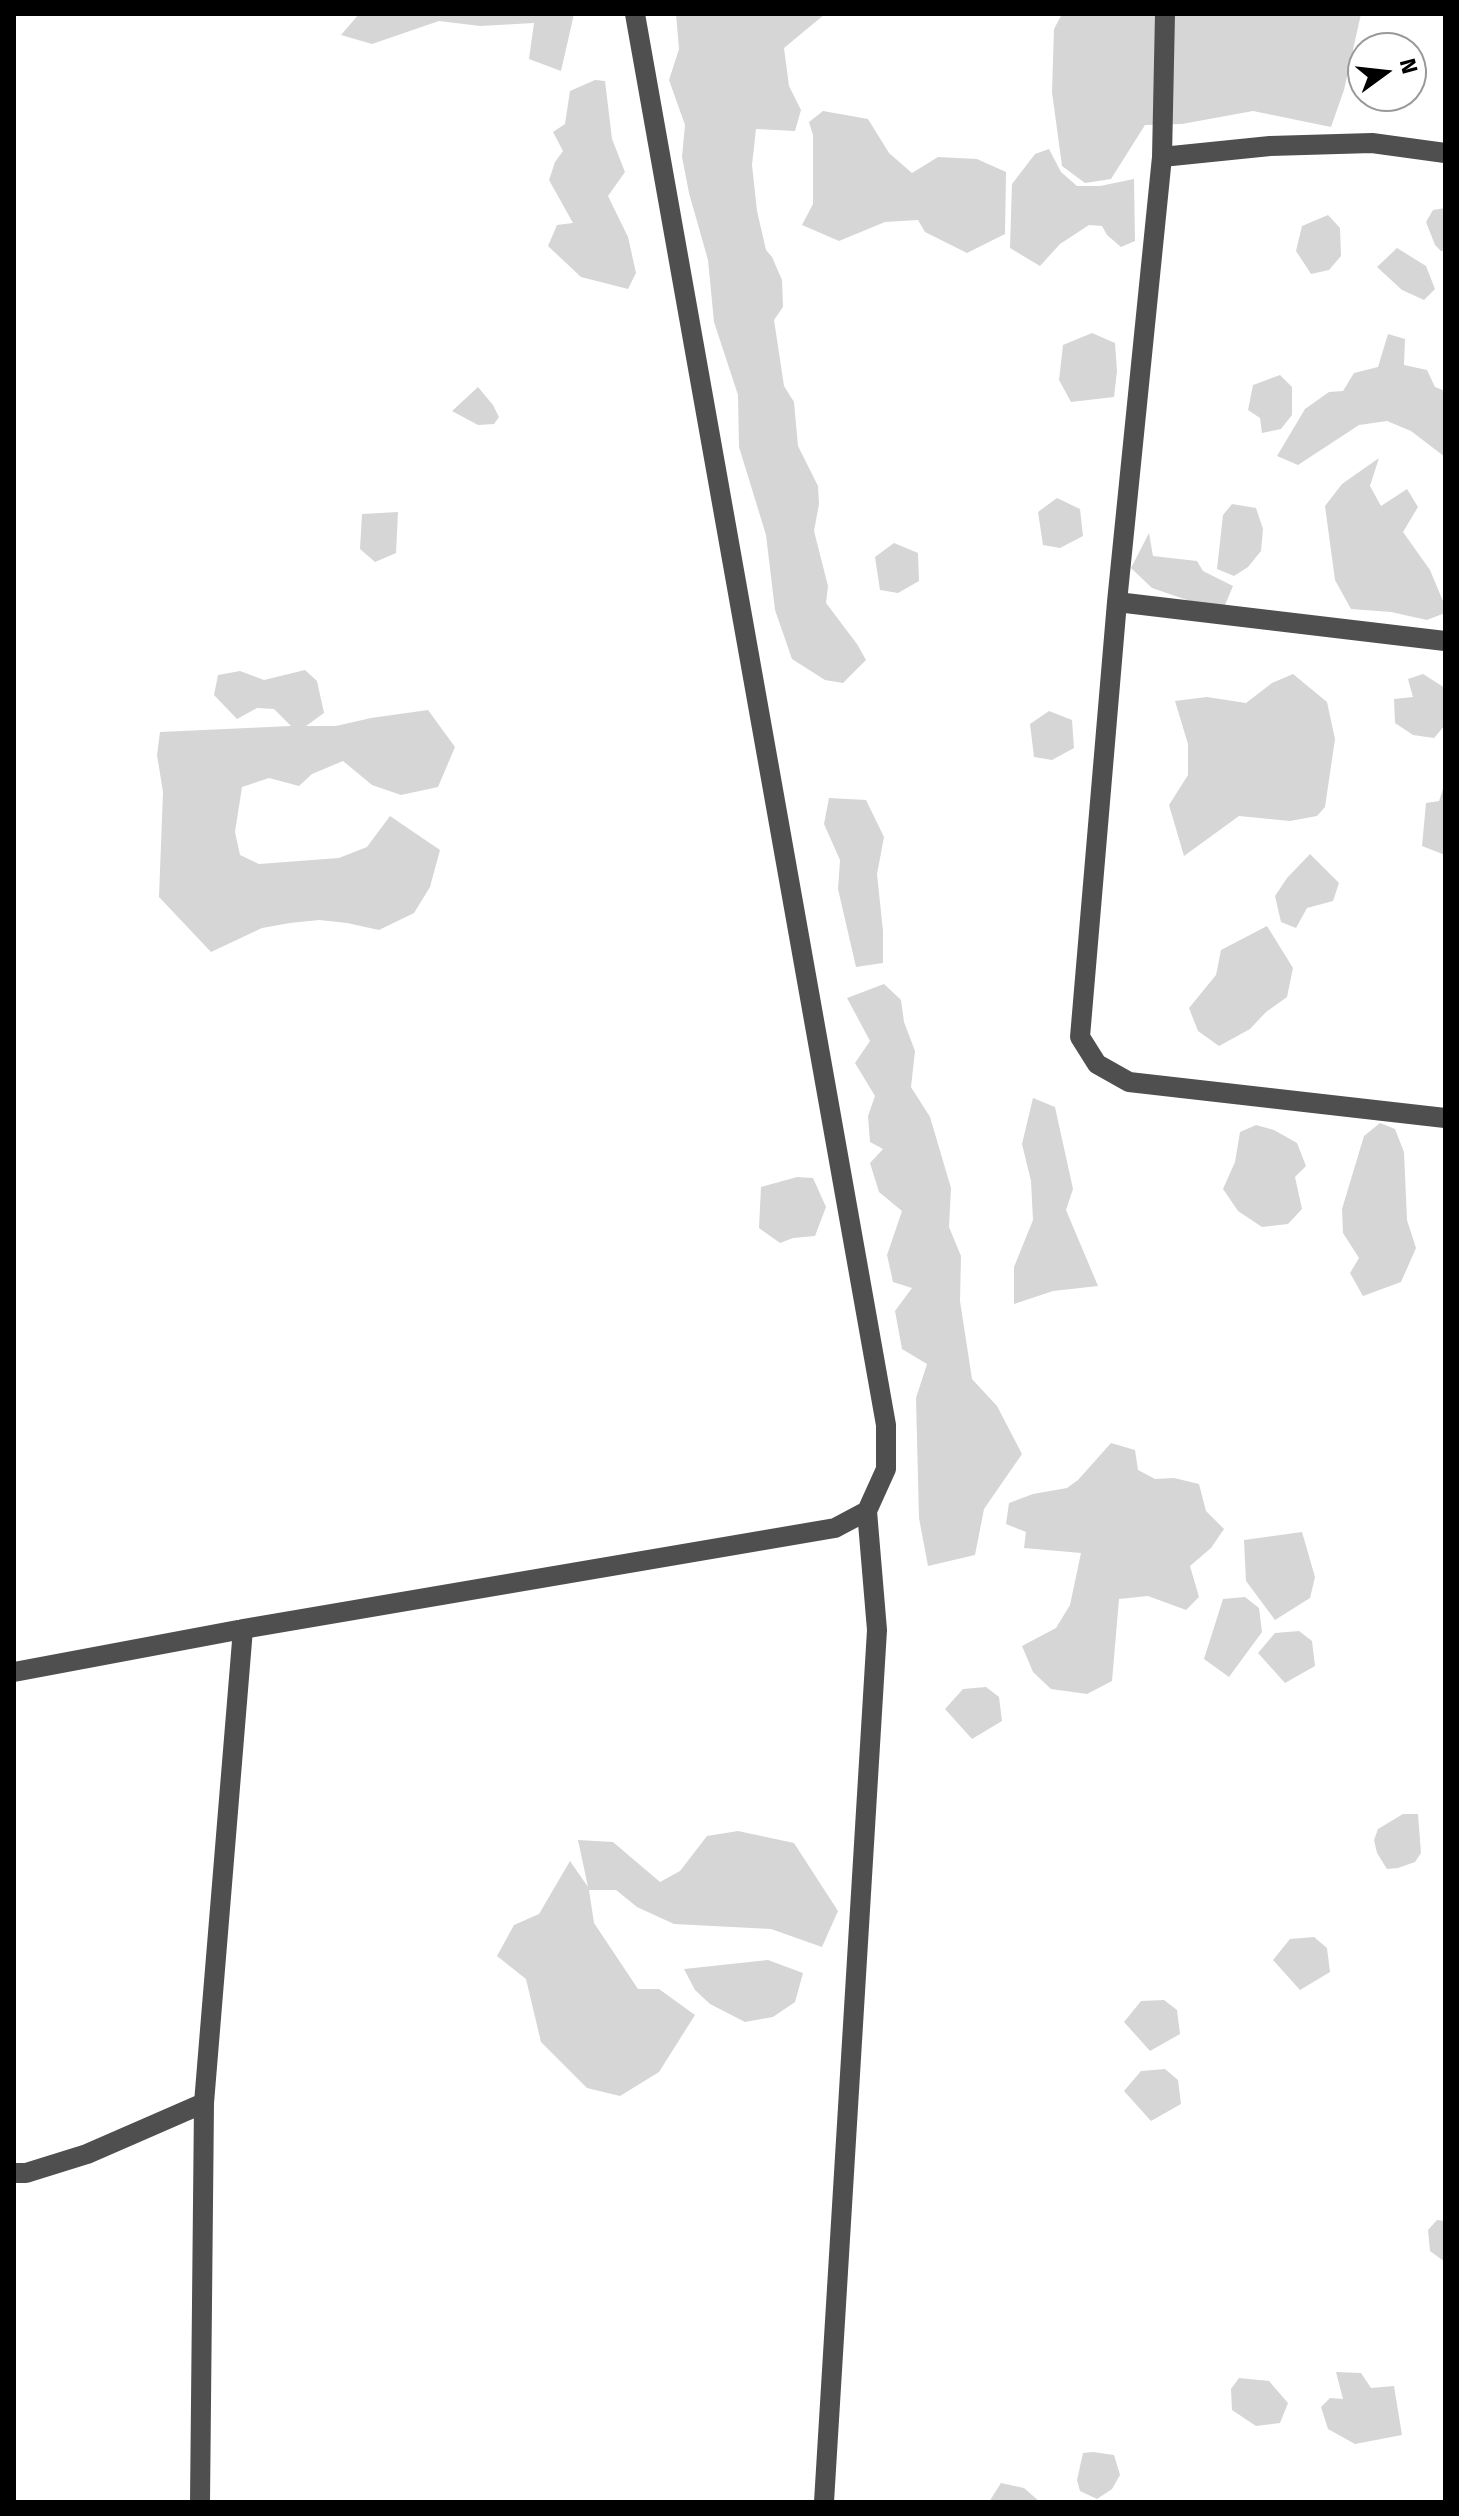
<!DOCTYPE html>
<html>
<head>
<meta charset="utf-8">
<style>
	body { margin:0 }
	#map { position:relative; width:1459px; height:2516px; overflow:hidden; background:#fff; font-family:"Fira Sans",sans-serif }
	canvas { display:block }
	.frame { position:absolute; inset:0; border:16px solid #000; pointer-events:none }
	.north { position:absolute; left:1347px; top:32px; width:80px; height:80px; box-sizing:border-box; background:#fff; border:2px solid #999; border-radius:50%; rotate:75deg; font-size:22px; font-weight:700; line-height:32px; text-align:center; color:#000 }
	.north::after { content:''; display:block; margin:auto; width:28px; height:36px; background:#000; clip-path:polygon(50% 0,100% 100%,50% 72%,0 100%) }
</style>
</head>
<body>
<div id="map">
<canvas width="1459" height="2516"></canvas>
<div class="frame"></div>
<div class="north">N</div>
</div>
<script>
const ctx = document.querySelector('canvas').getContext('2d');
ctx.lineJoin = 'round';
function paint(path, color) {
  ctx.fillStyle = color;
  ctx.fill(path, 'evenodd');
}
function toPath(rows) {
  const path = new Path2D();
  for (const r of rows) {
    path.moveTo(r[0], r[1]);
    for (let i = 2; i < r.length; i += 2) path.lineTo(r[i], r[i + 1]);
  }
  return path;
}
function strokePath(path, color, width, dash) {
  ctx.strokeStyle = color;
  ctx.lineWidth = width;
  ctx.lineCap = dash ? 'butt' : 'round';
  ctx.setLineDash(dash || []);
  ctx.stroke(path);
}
paint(toPath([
	[359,14,574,14,561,71,529,59,534,23,480,26,439,21,372,44,341,35],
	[676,14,825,14,784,48,789,86,801,110,795,131,756,129,752,165,757,211,766,250,772,257,782,280,783,307,774,320,784,386,794,402,798,446,818,486,819,504,814,531,828,586,826,603,857,644,866,660,843,683,825,680,792,659,775,610,766,535,739,447,738,395,714,322,708,260,689,193,682,157,685,125,669,80,679,49],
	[1062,14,1361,14,1344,90,1331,127,1253,111,1182,124,1145,125,1111,179,1085,183,1062,166,1052,92,1054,29],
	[595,80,605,81,612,139,625,172,608,196,628,237,636,273,628,289,581,277,548,246,557,225,573,223,549,180,555,162,563,151,553,132,565,124,570,91],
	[823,111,868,119,889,153,912,173,938,157,977,159,1006,172,1005,234,967,253,925,232,918,220,885,222,839,241,802,225,813,204,813,135,809,122],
	[1049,149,1061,172,1077,186,1100,186,1134,179,1135,241,1121,247,1107,235,1102,226,1089,225,1060,244,1040,266,1010,248,1012,184,1035,154],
	[1445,208,1445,251,1441,251,1435,245,1426,222,1433,210],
	[1328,215,1340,228,1341,256,1329,270,1311,274,1296,251,1302,226],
	[1397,248,1426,266,1435,289,1424,300,1402,290,1377,267],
	[1092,333,1115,343,1117,371,1114,397,1071,402,1059,380,1063,345],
	[1388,334,1405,339,1404,365,1427,370,1435,387,1445,391,1445,457,1411,431,1387,421,1359,425,1298,465,1277,456,1305,409,1329,392,1343,391,1354,373,1378,367],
	[1280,375,1292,387,1292,415,1281,429,1262,433,1260,418,1248,410,1253,385],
	[478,387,493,405,499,417,494,424,478,425,452,411],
	[1379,458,1370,486,1381,506,1407,489,1418,507,1403,532,1430,570,1445,606,1445,613,1427,620,1391,612,1351,609,1335,580,1325,506,1342,484],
	[1057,498,1080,509,1083,536,1060,548,1043,545,1038,512],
	[1232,504,1256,508,1263,529,1261,551,1248,567,1234,576,1217,569,1223,515],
	[398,512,396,553,375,562,360,549,362,514],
	[1149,533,1153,556,1197,561,1203,571,1233,586,1222,612,1152,588,1131,568],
	[894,543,918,553,919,581,898,593,880,590,875,557],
	[305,670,317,681,324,713,306,726,336,726,371,718,428,710,455,747,438,787,401,795,372,785,343,761,312,774,299,786,269,778,242,787,235,832,240,855,259,864,339,858,367,847,390,816,440,850,430,887,414,913,379,930,347,923,319,920,290,923,262,928,211,952,159,897,163,792,157,755,160,732,291,726,274,709,257,708,237,719,214,695,218,675,240,671,264,680],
	[1293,674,1327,702,1335,739,1325,807,1317,816,1290,821,1239,816,1184,856,1169,805,1188,775,1188,744,1175,701,1207,697,1246,703,1272,683],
	[1423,674,1445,688,1445,725,1434,738,1413,735,1395,723,1394,699,1413,697,1408,679],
	[1049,711,1072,720,1074,748,1052,760,1034,757,1030,724],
	[1445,783,1445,855,1422,846,1426,803,1439,801],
	[829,798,866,800,884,837,877,874,883,931,883,963,856,967,838,889,840,860,824,824],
	[1310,854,1339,883,1333,901,1307,908,1296,928,1281,922,1275,896,1287,878],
	[1267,926,1293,968,1287,997,1266,1012,1250,1029,1219,1046,1198,1031,1189,1008,1216,975,1221,950],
	[884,984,901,1000,904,1022,915,1051,911,1087,930,1117,951,1188,949,1227,961,1256,960,1301,972,1379,997,1406,1022,1454,984,1509,975,1555,928,1566,919,1518,916,1398,927,1364,902,1349,895,1311,912,1288,893,1282,887,1255,902,1211,879,1192,870,1163,883,1149,870,1142,868,1116,875,1096,855,1063,870,1041,847,998],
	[1033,1098,1055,1107,1073,1189,1066,1210,1098,1286,1053,1291,1014,1304,1014,1267,1033,1220,1031,1181,1022,1144],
	[1380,1123,1395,1129,1404,1152,1407,1220,1416,1248,1401,1282,1363,1296,1350,1273,1359,1258,1343,1233,1342,1209,1364,1136],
	[1256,1125,1274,1130,1297,1143,1306,1166,1295,1177,1302,1209,1288,1224,1262,1227,1238,1211,1223,1189,1235,1162,1240,1132],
	[797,1177,813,1178,826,1207,815,1236,793,1238,780,1243,759,1228,761,1187],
	[1111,1443,1135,1450,1138,1470,1155,1479,1174,1478,1199,1484,1206,1511,1224,1529,1211,1548,1190,1566,1199,1597,1186,1610,1148,1596,1119,1599,1112,1681,1087,1694,1051,1689,1033,1672,1022,1646,1056,1628,1070,1605,1081,1553,1024,1548,1026,1532,1006,1524,1009,1503,1033,1494,1067,1488,1078,1480],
	[1302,1532,1315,1577,1310,1598,1275,1620,1246,1581,1244,1540],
	[1245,1597,1259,1608,1262,1632,1229,1677,1204,1659,1223,1599],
	[1299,1631,1312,1641,1315,1666,1285,1683,1258,1653,1275,1633],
	[986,1687,999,1697,1002,1721,972,1739,945,1709,963,1689],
	[1403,1814,1418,1814,1421,1853,1415,1862,1398,1868,1387,1869,1377,1853,1374,1840,1378,1829],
	[738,1831,794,1843,838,1911,822,1947,771,1929,674,1924,637,1907,616,1890,589,1890,594,1923,638,1989,659,1989,695,2015,659,2072,620,2096,587,2088,541,2042,526,1979,497,1956,514,1925,539,1914,570,1861,588,1887,578,1840,613,1842,660,1882,680,1871,707,1836],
	[1314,1937,1327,1948,1330,1972,1300,1990,1273,1960,1290,1939],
	[768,1960,803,1973,795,2002,773,2017,745,2022,710,2004,695,1990,684,1969],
	[1164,2000,1177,2010,1180,2034,1150,2051,1124,2022,1141,2001],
	[1165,2069,1178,2080,1181,2104,1151,2121,1124,2091,1141,2071],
	[1437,2220,1445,2221,1445,2262,1430,2251,1428,2230],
	[1336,2372,1361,2373,1371,2388,1394,2386,1402,2435,1355,2444,1328,2429,1321,2407,1330,2398,1343,2399],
	[1239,2378,1269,2381,1288,2403,1280,2423,1256,2426,1232,2410,1231,2389],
	[1093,2452,1114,2455,1120,2475,1112,2489,1097,2499,1080,2491,1077,2480,1083,2453],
	[1001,2483,1024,2488,1040,2502,989,2502]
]), '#d6d6d6');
strokePath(toPath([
	[635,14,886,1425,886,1469,867,1511,877,1630,824,2502],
	[1165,14,1162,157,1117,602,1080,1037,1097,1064,1129,1082,1445,1118],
	[1162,157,1270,146,1372,143,1445,153],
	[1117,602,1445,641],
	[14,1672,243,1629,835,1528,867,1511],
	[14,2173,26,2173,87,2154,204,2103],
	[200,2502,204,2103,243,1629]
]), '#4f4f4f', 20);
</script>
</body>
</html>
